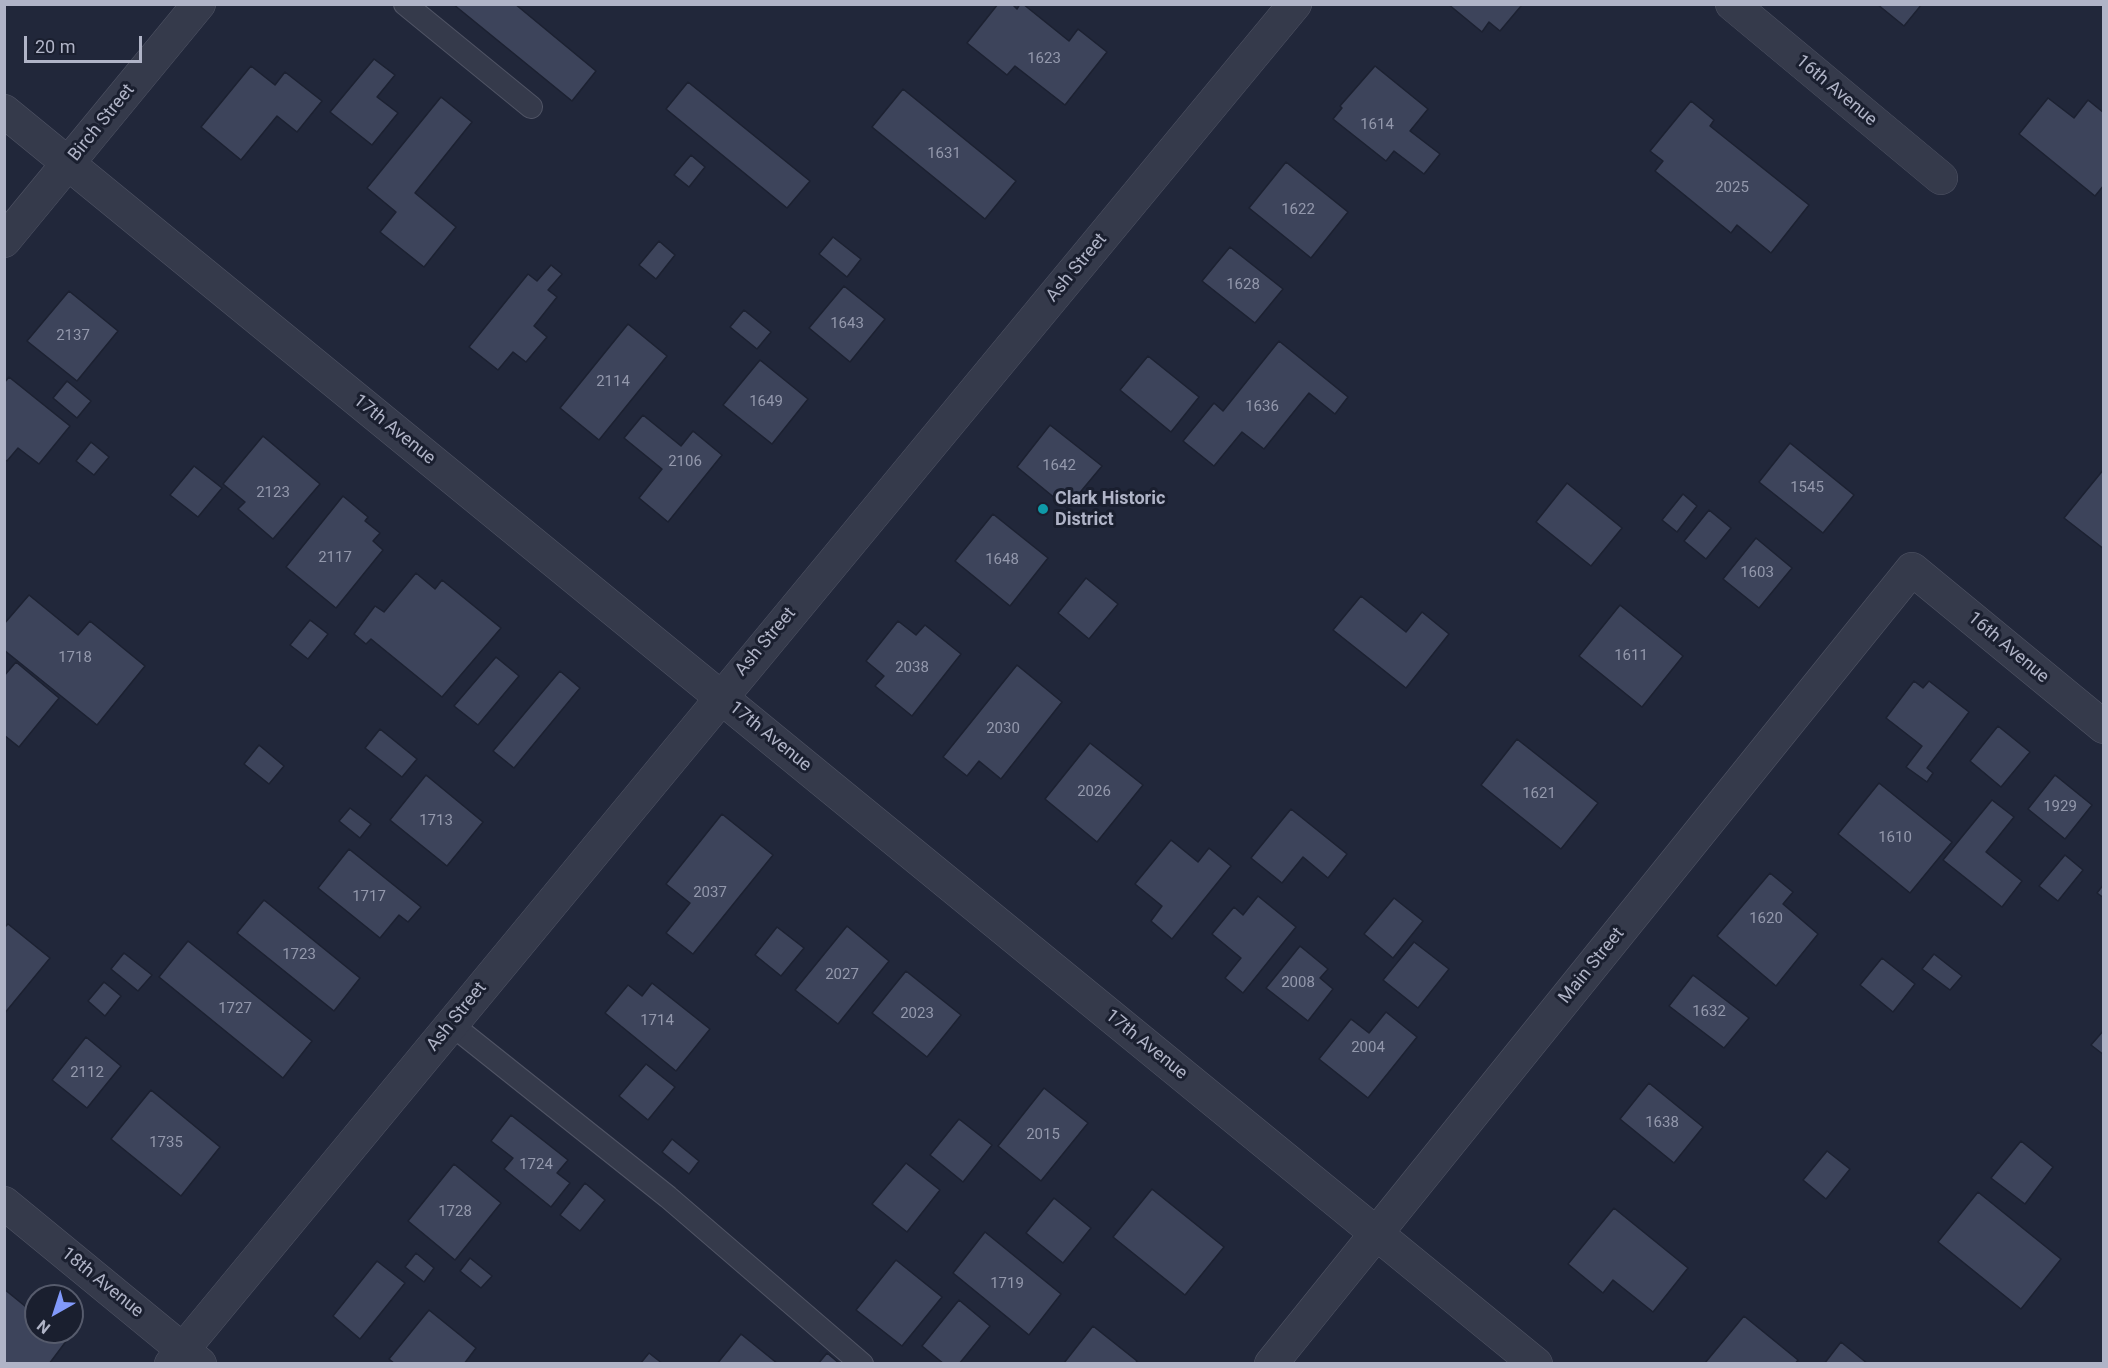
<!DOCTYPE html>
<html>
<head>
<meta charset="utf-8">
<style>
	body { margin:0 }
	#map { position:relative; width:2108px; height:1368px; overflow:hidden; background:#21273a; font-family:Roboto,sans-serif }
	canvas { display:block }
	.frame { position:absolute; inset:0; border:6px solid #b0b4c7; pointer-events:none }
	.north { position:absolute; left:24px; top:1284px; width:60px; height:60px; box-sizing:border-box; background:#1a1f2f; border:2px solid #565b6c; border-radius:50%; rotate:219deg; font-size:16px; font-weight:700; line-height:24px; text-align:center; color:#b0b4c7 }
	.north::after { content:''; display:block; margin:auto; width:21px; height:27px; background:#8199fa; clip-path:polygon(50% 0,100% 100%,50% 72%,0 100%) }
	.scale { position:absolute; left:24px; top:36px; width:118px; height:27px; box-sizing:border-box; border:3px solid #b0b4c7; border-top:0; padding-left:8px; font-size:18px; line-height:21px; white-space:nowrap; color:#b0b4c7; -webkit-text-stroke:4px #1a1f2f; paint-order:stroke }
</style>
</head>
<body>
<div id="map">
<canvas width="2108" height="1368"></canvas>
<div class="frame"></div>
<div class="north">N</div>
<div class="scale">20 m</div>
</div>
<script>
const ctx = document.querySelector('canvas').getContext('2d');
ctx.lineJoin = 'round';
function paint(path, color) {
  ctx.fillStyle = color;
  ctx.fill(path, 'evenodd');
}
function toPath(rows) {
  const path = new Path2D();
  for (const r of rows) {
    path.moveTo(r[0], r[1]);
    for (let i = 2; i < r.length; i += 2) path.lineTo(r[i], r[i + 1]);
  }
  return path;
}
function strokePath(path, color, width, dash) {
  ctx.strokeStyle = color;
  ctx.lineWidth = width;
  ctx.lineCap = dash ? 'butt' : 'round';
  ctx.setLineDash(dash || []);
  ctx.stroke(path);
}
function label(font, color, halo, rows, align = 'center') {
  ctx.font = font + ' Roboto,sans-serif';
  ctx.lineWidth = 6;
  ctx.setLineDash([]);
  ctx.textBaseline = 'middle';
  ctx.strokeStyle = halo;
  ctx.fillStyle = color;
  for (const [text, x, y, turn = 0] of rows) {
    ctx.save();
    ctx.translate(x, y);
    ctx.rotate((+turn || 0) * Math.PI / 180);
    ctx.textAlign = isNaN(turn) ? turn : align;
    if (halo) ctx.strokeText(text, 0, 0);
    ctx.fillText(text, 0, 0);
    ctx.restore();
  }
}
const building = toPath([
	[453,4,515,4,596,71,572,101,453,4],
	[998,4,1012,4,1017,9,1020,4,1023,4,1069,41,1078,29,1107,52,1065,105,1015,66,1007,75,967,43,998,4],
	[1448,4,1519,4,1521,6,1500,31,1489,22,1482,32,1448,4],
	[1877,4,1922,4,1904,26,1877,4],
	[374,59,395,75,377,97,398,113,372,145,330,112,374,59],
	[251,66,275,85,285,72,322,101,297,132,277,116,241,160,201,127,251,66],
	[1375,66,1428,109,1410,131,1440,154,1424,174,1394,151,1386,161,1333,119,1342,108,1340,106,1375,66],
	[688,82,810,181,787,208,666,109,688,82],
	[903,89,1016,181,985,219,872,127,903,89],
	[441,97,472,122,415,193,456,227,424,267,380,232,396,212,367,188,441,97],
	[2048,98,2074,118,2088,100,2104,113,2104,185,2095,196,2019,134,2048,98],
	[1691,101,1714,120,1710,126,1809,205,1771,253,1737,225,1731,233,1655,171,1663,161,1650,151,1691,101],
	[691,155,705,167,689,187,674,175,691,155],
	[1286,162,1348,212,1311,258,1249,208,1286,162],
	[833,237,861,259,847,277,819,254,833,237],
	[659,241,675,255,656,279,639,265,659,241],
	[1230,247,1283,289,1255,323,1202,281,1230,247],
	[551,265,562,274,548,290,557,297,534,326,547,337,526,362,513,352,498,370,469,347,528,274,537,281,551,265],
	[844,286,885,319,850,362,809,328,844,286],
	[69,291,118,331,77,381,27,341,69,291],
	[744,310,771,332,757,349,730,327,744,310],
	[628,324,667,356,599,440,560,408,628,324],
	[1279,341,1348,397,1335,414,1309,393,1264,449,1242,432,1214,466,1183,441,1214,403,1223,411,1279,341],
	[1148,356,1199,397,1171,432,1120,390,1148,356],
	[760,360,808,399,772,444,723,405,760,360],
	[9,377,70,426,39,464,18,448,7,461,4,459,4,383,9,377],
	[67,381,91,401,77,418,53,398,67,381],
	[643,415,681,446,693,431,722,455,668,522,639,498,662,469,624,438,643,415],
	[1050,425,1102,466,1067,508,1017,467,1050,425],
	[263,436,320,484,273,539,238,509,245,502,223,484,263,436],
	[91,442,109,457,94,475,76,461,91,442],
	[1790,443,1854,495,1823,533,1759,482,1790,443],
	[194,466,222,488,198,517,170,495,194,466],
	[2104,469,2104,549,2064,518,2104,469],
	[1567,483,1622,528,1591,566,1536,522,1567,483],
	[1683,494,1697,506,1677,532,1662,520,1683,494],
	[343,496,368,517,365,521,380,533,373,541,383,550,336,608,286,567,343,496],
	[1709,510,1731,528,1706,559,1684,541,1709,510],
	[993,514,1048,558,1010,606,955,561,993,514],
	[1756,538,1792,568,1759,608,1723,579,1756,538],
	[416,573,435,589,442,580,501,628,442,697,371,639,366,644,354,634,375,606,384,612,416,573],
	[1086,578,1118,604,1089,639,1058,613,1086,578],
	[29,595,78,635,90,621,145,666,97,725,4,650,4,624,29,595],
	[1361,596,1406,632,1422,612,1449,634,1406,688,1333,630,1361,596],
	[1620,605,1683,656,1642,707,1579,656,1620,605],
	[310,620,328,634,308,659,290,645,310,620],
	[898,621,916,635,925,625,961,654,912,716,875,686,884,676,866,661,898,621],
	[496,657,519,676,478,725,454,706,496,657],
	[16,662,59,698,19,747,4,735,4,676,16,662],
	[1017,665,1062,702,1001,779,979,761,967,776,943,757,1017,665],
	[560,671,580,688,514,768,493,751,560,671],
	[1914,681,1923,688,1929,681,1969,712,1927,768,1933,773,1927,782,1906,767,1922,746,1886,718,1914,681],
	[1998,726,2030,752,2001,787,1970,761,1998,726],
	[380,729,417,759,402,777,365,748,380,729],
	[1517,739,1598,803,1561,849,1481,785,1517,739],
	[1090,743,1143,785,1097,842,1045,799,1090,743],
	[259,745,284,766,269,784,244,764,259,745],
	[426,775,483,822,447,866,390,820,426,775],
	[2055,775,2092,805,2065,839,2028,809,2055,775],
	[1879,783,1952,842,1910,893,1838,834,1879,783],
	[1992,800,2014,817,1986,852,2022,881,2002,907,1943,860,1992,800],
	[350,808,371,824,360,838,339,821,350,808],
	[1291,809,1347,854,1328,878,1303,857,1282,883,1251,858,1291,809],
	[722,814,773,855,693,954,666,933,690,903,666,884,722,814],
	[1171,840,1198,862,1209,848,1231,866,1172,939,1151,921,1162,906,1135,884,1171,840],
	[349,849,421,907,408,922,399,915,380,938,318,888,349,849],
	[2065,855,2083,870,2058,901,2039,886,2065,855],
	[1770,873,1793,892,1783,904,1818,934,1776,986,1717,936,1770,873],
	[2104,884,2104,898,2097,893,2104,884],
	[1258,896,1296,927,1243,993,1225,978,1241,958,1212,934,1234,907,1243,915,1258,896],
	[1394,898,1423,921,1393,958,1364,934,1394,898],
	[264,900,360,978,334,1011,237,933,264,900],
	[8,924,50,958,4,1014,4,928,8,924],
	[847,926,889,961,838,1024,795,990,847,926],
	[777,927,804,948,781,976,755,955,777,927],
	[188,941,312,1041,283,1078,159,977,188,941],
	[1414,942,1449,969,1418,1008,1383,980,1414,942],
	[1300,946,1328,969,1320,978,1333,989,1308,1021,1266,988,1300,946],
	[124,953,152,975,138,991,111,969,124,953],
	[1934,954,1962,976,1950,990,1922,969,1934,954],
	[1882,958,1915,984,1893,1012,1860,985,1882,958],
	[906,971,961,1015,927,1057,872,1013,906,971],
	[1693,975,1749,1018,1724,1048,1669,1006,1693,975],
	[104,982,121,996,105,1016,88,1001,104,982],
	[652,983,710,1029,676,1071,605,1013,628,985,642,996,652,983],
	[1386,1012,1417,1037,1368,1098,1319,1059,1351,1019,1369,1033,1386,1012],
	[2104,1030,2104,1055,2091,1045,2104,1030],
	[86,1037,121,1066,87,1108,52,1080,86,1037],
	[646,1064,675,1087,648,1120,619,1096,646,1064],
	[1649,1083,1703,1127,1674,1163,1620,1119,1649,1083],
	[1044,1088,1088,1123,1041,1181,998,1146,1044,1088],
	[151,1090,220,1147,181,1196,111,1139,151,1090],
	[511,1115,568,1160,557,1173,570,1183,551,1207,504,1169,513,1158,491,1141,511,1115],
	[959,1119,992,1145,963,1182,930,1155,959,1119],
	[672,1139,699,1161,689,1174,662,1152,672,1139],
	[2021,1141,2053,1167,2025,1204,1991,1178,2021,1141],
	[1827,1151,1850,1169,1826,1199,1803,1180,1827,1151],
	[906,1163,940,1190,907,1232,872,1204,906,1163],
	[454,1164,501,1203,455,1260,408,1221,454,1164],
	[585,1183,605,1200,580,1231,560,1215,585,1183],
	[1152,1189,1224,1247,1185,1295,1113,1237,1152,1189],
	[1978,1192,2061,1259,2021,1309,1938,1242,1978,1192],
	[1054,1198,1091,1228,1063,1263,1026,1233,1054,1198],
	[1614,1208,1688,1268,1653,1312,1613,1280,1603,1293,1568,1264,1614,1208],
	[985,1232,1061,1294,1029,1335,953,1273,985,1232],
	[416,1253,434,1268,424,1282,405,1267,416,1253],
	[470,1258,492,1276,481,1288,460,1271,470,1258],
	[896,1260,942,1297,902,1346,856,1310,896,1260],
	[377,1261,405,1283,360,1339,333,1316,377,1261],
	[4,1289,36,1315,36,1332,57,1332,67,1340,49,1364,4,1364,4,1289],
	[959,1300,990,1326,959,1364,944,1364,922,1346,959,1300],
	[429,1310,476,1348,464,1364,395,1364,389,1359,429,1310],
	[1744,1316,1798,1360,1795,1364,1705,1363,1744,1316],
	[1093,1326,1137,1361,1135,1364,1064,1363,1093,1326],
	[741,1334,778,1364,717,1364,741,1334],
	[1841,1342,1868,1364,1824,1364,1841,1342],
	[649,1353,663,1364,640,1364,649,1353],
	[827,1353,840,1364,818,1364,827,1353]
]);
paint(building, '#3d445b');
strokePath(building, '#1c2131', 1.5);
const lane = toPath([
	[405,4,531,107],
	[451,1024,668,1197,862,1364]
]);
const street = toPath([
	[1732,4,1941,178],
	[4,111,1536,1364],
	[4,241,199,4],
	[4,1203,200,1364],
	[171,1364,1295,4],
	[1271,1364,1912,569,2104,727]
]);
strokePath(lane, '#505465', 24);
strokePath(street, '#505465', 34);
strokePath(lane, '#353a4b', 22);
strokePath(street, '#353a4b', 33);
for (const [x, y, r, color] of [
	[1043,509,6,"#0f9aa8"]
]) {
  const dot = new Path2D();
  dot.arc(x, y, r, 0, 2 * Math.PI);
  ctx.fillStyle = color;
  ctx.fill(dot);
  strokePath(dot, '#1a1f2f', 2);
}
label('15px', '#9398ac', null, [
	["1623",1044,59],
	["1614",1377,125],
	["1631",944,154],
	["2025",1732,188],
	["1622",1298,210],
	["1628",1243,285],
	["1643",847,324],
	["2137",73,336],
	["2114",613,382],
	["1649",766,402],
	["1636",1262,407],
	["2106",685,462],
	["1642",1059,466],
	["1545",1807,488],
	["2123",273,493],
	["2117",335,558],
	["1648",1002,560],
	["1603",1757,573],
	["1611",1631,656],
	["1718",75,658],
	["2038",912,668],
	["2030",1003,729],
	["2026",1094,792],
	["1621",1539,794],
	["1929",2060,807],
	["1713",436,821],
	["1610",1895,838],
	["2037",710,893],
	["1717",369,897],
	["1620",1766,919],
	["1723",299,955],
	["2027",842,975],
	["2008",1298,983],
	["1727",235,1009],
	["1632",1709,1012],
	["2023",917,1014],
	["1714",657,1021],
	["2004",1368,1048],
	["2112",87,1073],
	["1638",1662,1123],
	["2015",1043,1135],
	["1735",166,1143],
	["1724",536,1165],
	["1728",455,1212],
	["1719",1007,1284]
]);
label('18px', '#b0b4c7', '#1a1f2f', [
	["16th Avenue",1836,91,40],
	["Birch Street",102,123,-51],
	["Ash Street",1077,268,-50],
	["17th Avenue",394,430,39],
	["Ash Street",766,642,-50],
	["16th Avenue",2008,648,40],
	["17th Avenue",770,737,39],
	["Main Street",1592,966,-51],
	["Ash Street",457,1017,-51],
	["17th Avenue",1146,1045,39],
	["18th Avenue",102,1283,39]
]);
label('bold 18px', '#b0b4c7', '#1a1f2f', [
	["Clark Historic",1055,499],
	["District",1055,520]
], 'left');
</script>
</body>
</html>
